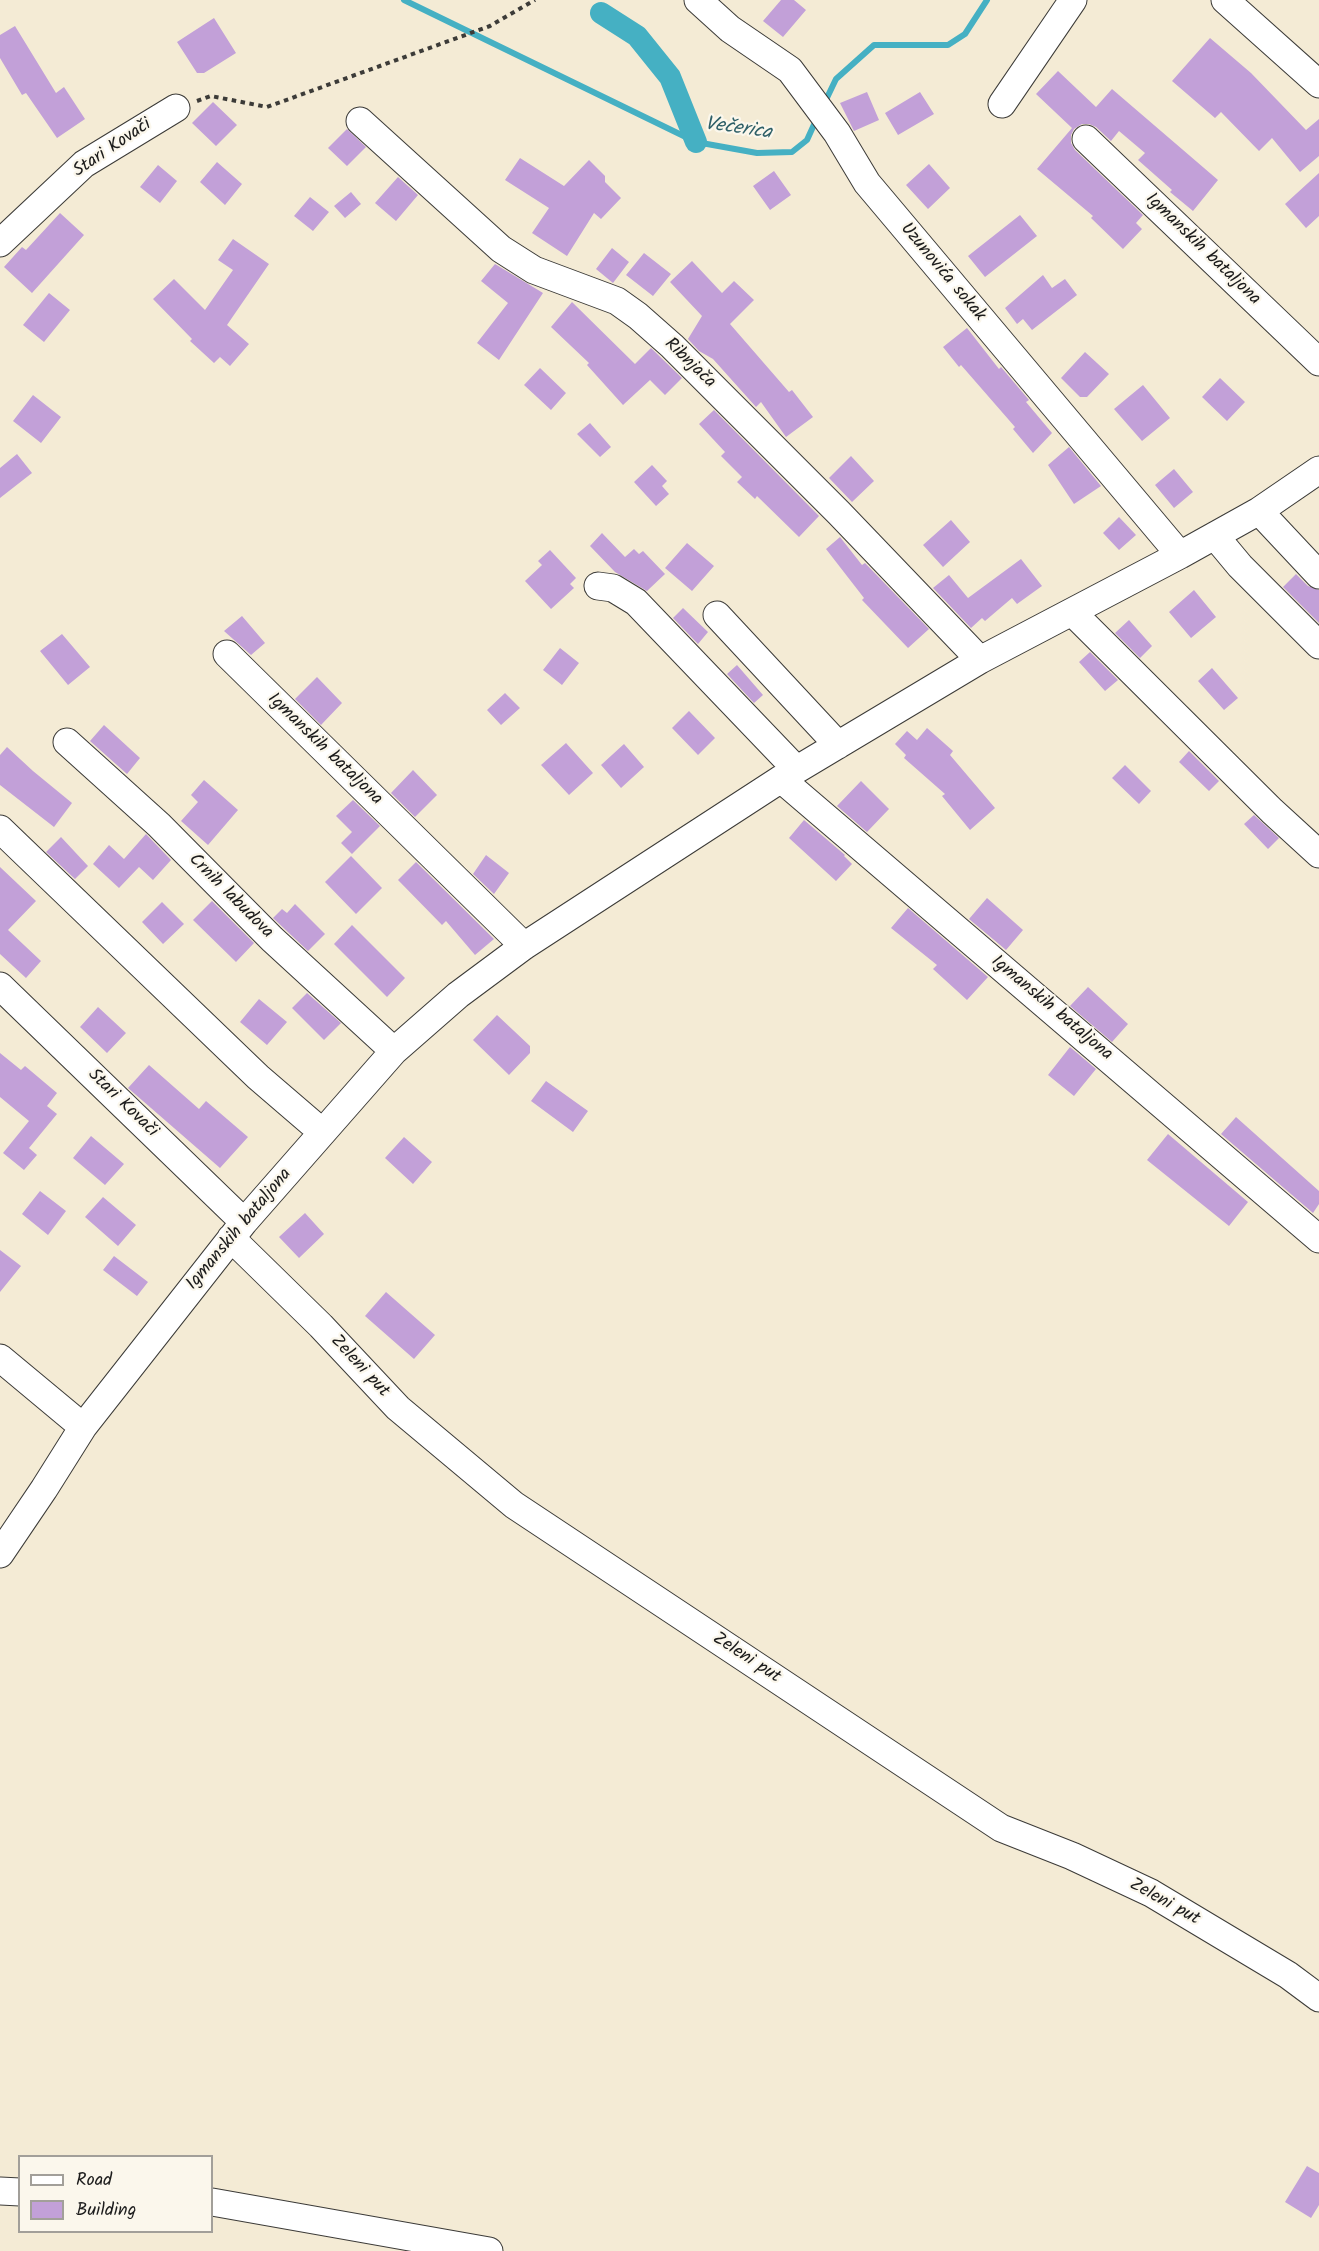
<!DOCTYPE html>
<html>
<head>
<meta charset="utf-8">
<style>
	body { margin:0 }
	#map { position:relative; width:1319px; height:2251px; overflow:hidden; background:#f4ebd5; font-family:Kalam,sans-serif }
	canvas { display:block }
	.legend { position:absolute; left:18px; top:2155px; width:195px; height:78px; box-sizing:border-box; background:#fbf7ec; border:2px solid #a29f99; margin:0; padding:8px 10px; list-style:none; font-size:18px; color:#1c1c1c }
	.legend li { display:flex; align-items:center; gap:12px; height:30px }
	.legend b { width:30px; border:2px solid #a29f99 }
</style>
</head>
<body>
<div id="map">
<canvas width="1319" height="2251"></canvas>
<ul class="legend">
<li><b style="height:8px;background:#fff"></b>Road</li>
<li><b style="height:16px;background:#c2a0d8"></b>Building</li>
</ul>
</div>
<script>
const ctx = document.querySelector('canvas').getContext('2d');
ctx.lineJoin = 'round';
function toPath(rows) {
  const path = new Path2D();
  for (const r of rows) {
    path.moveTo(r[0], r[1]);
    for (let i = 2; i < r.length; i += 2) path.lineTo(r[i], r[i + 1]);
  }
  return path;
}
function strokePath(path, color, width, dash) {
  ctx.strokeStyle = color;
  ctx.lineWidth = width;
  ctx.lineCap = dash ? 'butt' : 'round';
  ctx.setLineDash(dash || []);
  ctx.stroke(path);
}
function paint(path, color) {
  ctx.fillStyle = color;
  ctx.fill(path, 'evenodd');
}
function label(font, color, halo, rows, align = 'center') {
  ctx.font = font + ' Kalam,sans-serif';
  ctx.lineWidth = 4.5;
  ctx.setLineDash([]);
  ctx.textBaseline = 'middle';
  ctx.strokeStyle = halo;
  ctx.fillStyle = color;
  for (const [text, x, y, turn = 0] of rows) {
    ctx.save();
    ctx.translate(x, y);
    ctx.rotate((+turn || 0) * Math.PI / 180);
    ctx.textAlign = isNaN(turn) ? turn : align;
    if (halo) ctx.strokeText(text, 0, 0);
    ctx.fillText(text, 0, 0);
    ctx.restore();
  }
}
strokePath(toPath([
	[404,0,696,142,757,153,792,152,807,140,817,118],
	[824,104,836,79,874,45,948,45,965,34,987,0]
]), '#45b0c3', 6);
strokePath(toPath([
	[601,13,637,36,670,77,696,142]
]), '#45b0c3', 22);
paint(toPath([
	[781,0,794,0,806,10,783,37,763,21],
	[214,18,236,53,204,73,197,73,177,42],
	[15,26,56,93,64,87,85,119,57,138,26,93,22,95,0,58,0,35],
	[1210,38,1251,73,1306,130,1319,119,1319,156,1300,172,1272,138,1259,151,1221,112,1215,118,1172,81],
	[1058,71,1096,107,1112,89,1218,180,1193,211,1170,192,1172,190,1138,160,1145,153,1119,131,1111,141,1096,127,1089,124,1082,124,1074,129,1071,135,1071,143,1075,150,1143,215,1136,223,1142,229,1123,249,1091,218,1093,216,1037,169,1072,128,1036,94],
	[867,92,879,120,854,131,840,103],
	[920,92,934,114,898,135,885,113],
	[213,102,237,125,216,146,192,123],
	[347,129,366,147,347,166,328,148],
	[520,158,564,186,589,160,605,176,605,182,621,198,601,219,594,213,567,256,532,233,549,208,505,180],
	[217,162,242,184,225,205,200,182],
	[929,164,950,188,928,209,906,185],
	[158,165,177,181,160,203,140,187],
	[774,171,791,195,770,210,753,186],
	[1319,173,1319,216,1306,228,1285,204],
	[398,177,418,195,396,221,375,203],
	[351,192,361,204,345,218,334,206],
	[310,197,329,212,313,231,294,216],
	[60,213,84,235,32,293,4,267,22,247,26,250],
	[1020,215,1037,236,985,277,968,256],
	[233,239,269,264,227,325,249,344,230,366,220,357,214,363,190,341,192,339,153,299,174,279,205,310,233,270,218,260],
	[612,248,629,262,613,283,596,269],
	[644,253,671,274,653,296,626,275],
	[692,261,722,293,734,281,754,300,730,324,789,392,792,390,813,417,786,437,761,402,756,407,713,359,699,351,688,339,702,316,670,282],
	[495,264,543,293,499,360,477,343,508,303,481,281],
	[1043,275,1052,288,1065,279,1077,295,1032,330,1023,319,1017,324,1005,308],
	[49,293,70,310,44,342,23,325],
	[572,302,635,364,651,348,682,378,665,395,650,380,623,405,587,365,589,363,551,327],
	[967,328,999,369,1001,367,1029,400,1026,402,1052,433,1033,453,1013,429,1015,427,961,365,959,367,943,347],
	[1085,352,1109,374,1087,397,1080,397,1061,378],
	[540,368,566,393,551,410,524,385],
	[1220,378,1245,402,1227,421,1202,397],
	[1143,385,1170,418,1142,441,1114,409],
	[33,395,61,417,41,443,13,421],
	[714,410,819,516,799,537,757,496,755,499,737,482,742,477,721,456,725,452,699,424],
	[590,423,611,447,600,457,577,434],
	[1069,447,1101,486,1074,504,1048,465],
	[17,454,32,473,0,498,0,468],
	[851,456,874,481,852,502,829,478],
	[652,465,667,481,662,486,669,494,656,506,634,482],
	[1174,469,1193,492,1174,508,1155,485],
	[1119,517,1136,535,1119,550,1103,533],
	[951,520,970,542,943,567,923,545],
	[602,533,625,557,634,549,639,554,643,551,665,574,647,591,615,572,590,546],
	[840,537,862,565,865,563,929,629,908,648,862,600,864,598,826,549],
	[687,543,714,566,692,591,665,568],
	[550,550,576,578,570,584,574,588,551,609,525,581,542,565,538,561],
	[1021,559,1042,586,1017,604,1012,598,985,621,982,618,971,628,933,588,949,575,968,598],
	[1296,574,1308,586,1319,590,1319,623,1283,587],
	[1194,590,1216,617,1191,638,1169,612],
	[683,608,708,632,698,644,673,618],
	[242,616,265,643,251,655,224,631],
	[1129,620,1152,646,1140,658,1115,633],
	[62,634,90,667,68,685,40,651],
	[560,648,579,663,562,685,543,670],
	[1090,652,1118,680,1105,691,1079,662],
	[737,665,763,695,754,703,727,674],
	[1212,668,1238,698,1224,710,1198,681],
	[317,677,342,703,321,725,295,699],
	[505,693,520,708,501,725,487,710],
	[689,711,715,738,698,755,672,728],
	[104,725,140,758,127,774,90,741],
	[927,728,953,751,950,755,995,808,970,830,942,796,945,794,904,758,906,755,895,744,907,731,917,740],
	[566,743,593,773,569,795,541,765],
	[624,744,644,767,621,788,601,765],
	[7,747,33,771,72,803,54,827,0,785,0,755],
	[1189,751,1219,781,1209,791,1179,762],
	[1125,765,1151,791,1139,804,1112,778],
	[413,770,437,795,415,817,391,793],
	[204,780,238,810,208,845,181,821,198,802,191,795],
	[861,781,889,809,867,832,837,806],
	[353,800,380,826,352,854,341,843,352,832,336,816],
	[1254,815,1279,838,1268,849,1244,824],
	[804,820,845,855,844,856,852,864,836,881,789,838],
	[146,834,171,860,153,880,139,867,119,888,93,864,109,845,124,859],
	[61,837,88,866,75,879,46,852],
	[486,855,509,873,494,894,473,874],
	[351,856,382,888,356,914,325,882],
	[416,862,494,939,475,955,446,921,442,925,398,880],
	[0,867,36,901,8,930,41,961,26,978,0,954],
	[987,898,1023,930,1006,950,969,919],
	[212,901,254,943,236,962,193,920],
	[162,902,184,924,163,944,142,922],
	[295,904,325,934,308,951,273,918,282,909,287,913],
	[908,908,988,977,967,1000,933,969,937,965,891,928],
	[352,925,405,978,387,997,334,944],
	[1088,987,1128,1024,1112,1042,1070,1006],
	[307,993,341,1023,324,1040,292,1008],
	[259,999,287,1022,267,1045,240,1022],
	[98,1007,126,1033,107,1053,80,1027],
	[497,1015,530,1046,530,1053,509,1075,473,1040],
	[1070,1047,1096,1069,1074,1096,1048,1075],
	[0,1053,21,1070,25,1066,57,1093,47,1106,57,1114,29,1148,37,1155,24,1170,3,1153,29,1121,0,1097],
	[149,1065,199,1109,206,1101,248,1137,220,1168,128,1088],
	[546,1081,588,1111,573,1132,531,1101],
	[1236,1117,1319,1191,1319,1204,1313,1213,1221,1134],
	[1168,1134,1248,1202,1229,1226,1147,1160],
	[91,1136,124,1164,105,1185,73,1158],
	[404,1137,432,1162,413,1184,385,1158],
	[40,1191,66,1211,48,1235,22,1214],
	[103,1197,136,1225,118,1246,85,1217],
	[305,1213,324,1234,299,1258,279,1237],
	[0,1250,21,1266,0,1292],
	[114,1256,148,1282,137,1296,103,1270],
	[386,1292,435,1335,414,1359,365,1316],
	[1307,2166,1319,2173,1319,2205,1311,2218,1285,2202]
]), '#c2a0d8');
const minor = toPath([
	[698,0,730,29,790,70,837,133,867,183,1180,555],
	[1225,0,1319,84],
	[1002,104,1073,0],
	[360,121,501,249,534,270,617,301,638,316,672,346,839,513,980,660],
	[1086,139,1319,362],
	[0,243,84,164,176,108],
	[1259,511,1319,575],
	[1215,536,1240,566,1319,645],
	[598,586,613,588,636,602,796,769],
	[1072,612,1272,811,1319,854],
	[717,615,838,745],
	[227,654,524,946],
	[67,742,159,825,272,939,394,1051],
	[781,779,1319,1239],
	[0,829,258,1077,322,1132],
	[0,986,244,1222],
	[231,1238,321,1326,398,1408,514,1505,1001,1828,1072,1856,1151,1893,1288,1975,1319,1998],
	[0,1358,83,1427],
	[0,1554,44,1489,83,1427,244,1222,394,1051,458,995,524,946,781,779,980,660,1180,555,1259,511,1319,470],
	[0,2191,20,2192],
	[212,2202,489,2251]
]);
strokePath(minor, '#3c3b38', 29);
strokePath(toPath([
	[197,101,211,96,267,107,490,26,535,0]
]), '#3c3b38', 4, [4.5, 4.5]);
strokePath(minor, '#fff', 27);
label('18px', '#1c1c1c', '#fbf7ec', [
	["Stari Kovači",113,149,-34],
	["Igmanskih bataljona",1202,250,44],
	["Uzunovića sokak",942,273,50],
	["Ribnjača",689,364,44],
	["Igmanskih bataljona",324,750,44],
	["Crnih labudova",230,897,45],
	["Igmanskih bataljona",1051,1009,40],
	["Stari Kovači",122,1104,44],
	["Igmanskih bataljona",240,1230,-50],
	["Zeleni put",359,1367,47],
	["Zeleni put",746,1659,33],
	["Zeleni put",1164,1903,29]
]);
label('italic 20px', '#2e5f67', '#fbf7ec', [
	["Večerica",738,130,8]
]);
</script>
</body>
</html>
